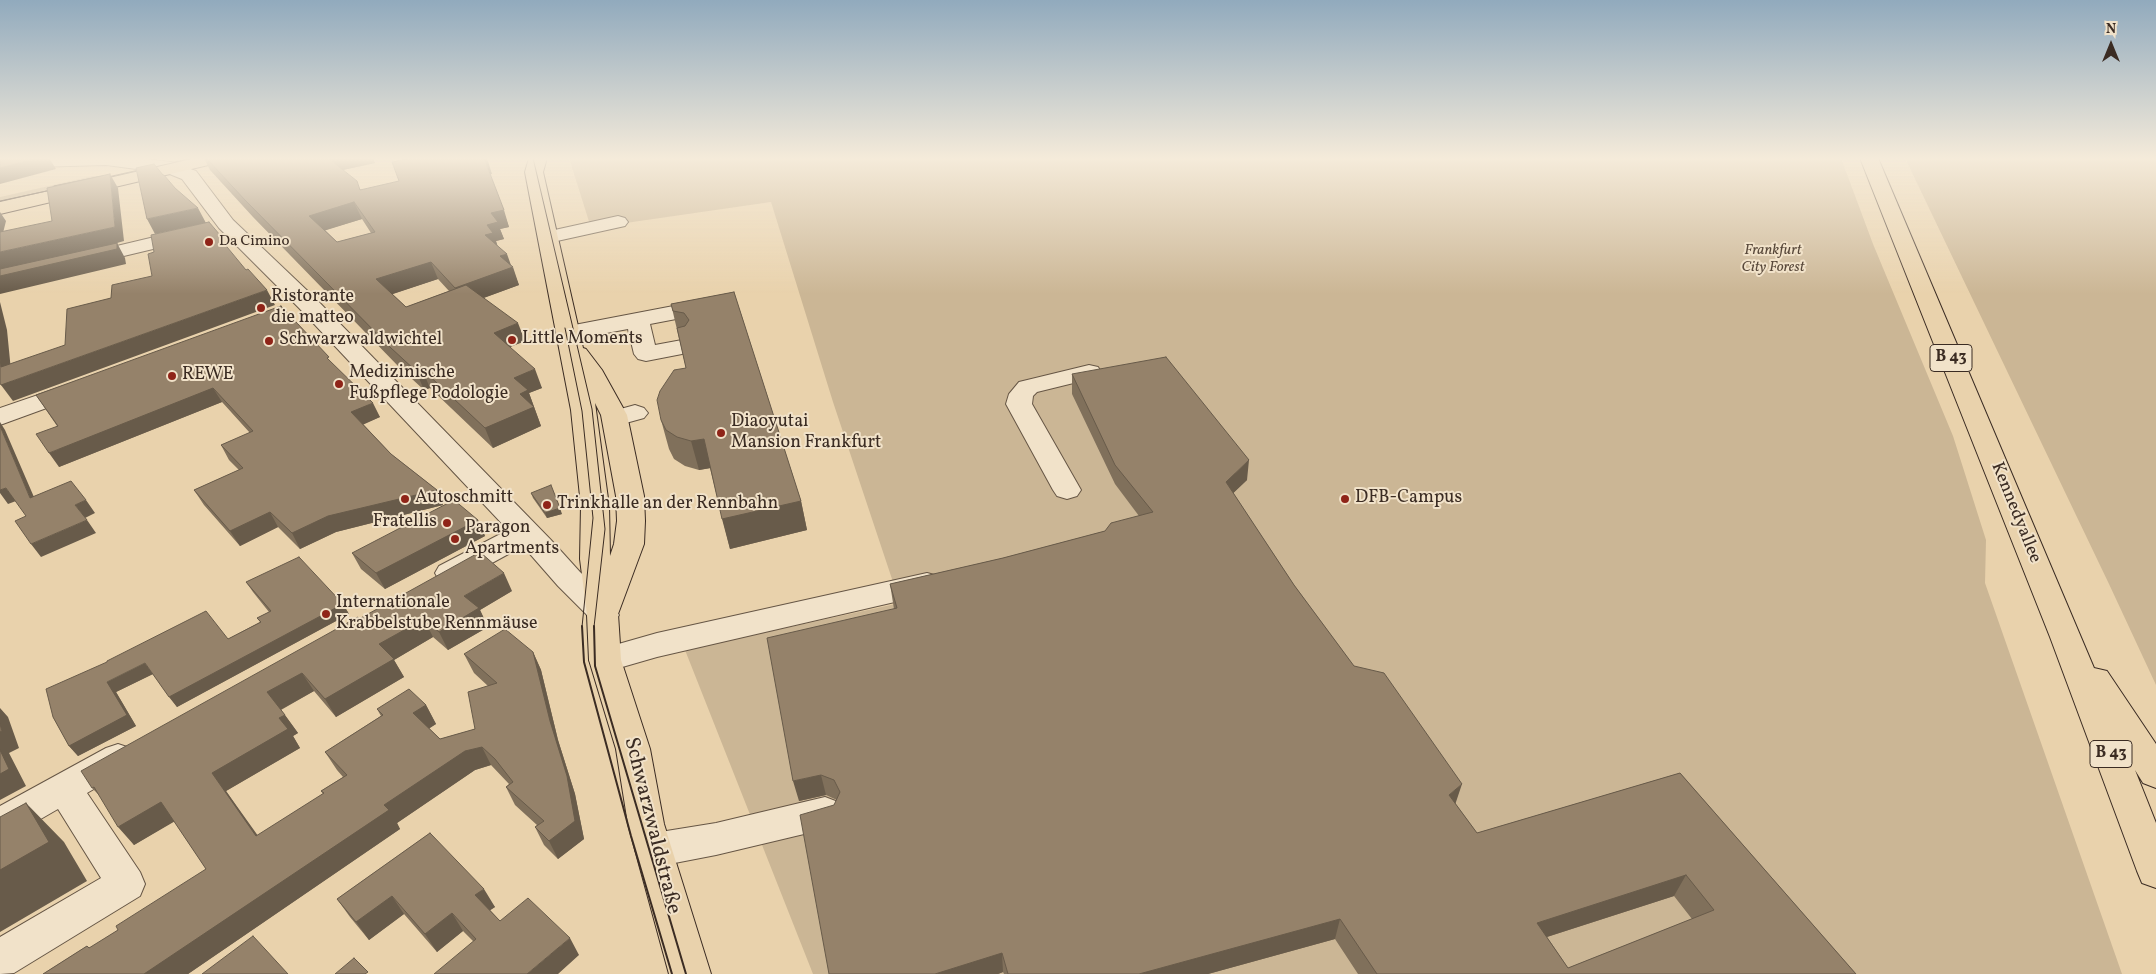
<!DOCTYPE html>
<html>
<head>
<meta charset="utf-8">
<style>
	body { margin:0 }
	#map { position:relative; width:2156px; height:974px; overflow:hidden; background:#e9d2ac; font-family:Vollkorn,serif }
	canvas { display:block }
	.north { position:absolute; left:2086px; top:20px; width:50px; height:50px; -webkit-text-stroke:4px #f1e2c9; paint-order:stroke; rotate:0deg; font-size:14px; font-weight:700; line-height:20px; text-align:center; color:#3b2c23 }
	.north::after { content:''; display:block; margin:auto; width:18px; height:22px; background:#3b2c23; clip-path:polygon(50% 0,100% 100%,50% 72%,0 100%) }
</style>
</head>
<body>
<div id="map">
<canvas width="2156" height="974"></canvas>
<div class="north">N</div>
</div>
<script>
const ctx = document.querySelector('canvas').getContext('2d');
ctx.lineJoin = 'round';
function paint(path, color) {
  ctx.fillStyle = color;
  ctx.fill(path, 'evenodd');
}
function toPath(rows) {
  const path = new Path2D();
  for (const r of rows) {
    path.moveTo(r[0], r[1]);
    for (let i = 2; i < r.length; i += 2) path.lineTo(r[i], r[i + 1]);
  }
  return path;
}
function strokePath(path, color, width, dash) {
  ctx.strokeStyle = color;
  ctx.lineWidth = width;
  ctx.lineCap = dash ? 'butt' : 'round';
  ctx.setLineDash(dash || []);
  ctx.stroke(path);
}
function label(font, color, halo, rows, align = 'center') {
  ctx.font = font + ' Vollkorn,serif';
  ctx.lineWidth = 4;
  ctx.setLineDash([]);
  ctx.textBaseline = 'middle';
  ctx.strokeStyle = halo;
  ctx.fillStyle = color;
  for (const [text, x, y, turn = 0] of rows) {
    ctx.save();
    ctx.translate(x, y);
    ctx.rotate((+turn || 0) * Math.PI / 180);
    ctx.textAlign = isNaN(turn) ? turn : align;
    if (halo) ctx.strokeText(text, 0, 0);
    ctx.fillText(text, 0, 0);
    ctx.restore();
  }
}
paint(toPath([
	[569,158,1841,158,1873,244,1953,436,1986,540,1985,583,2122,974,813,974,685,650,900,603,833,402,771,202,591,228],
	[1905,158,2156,158,2156,685,2109,584],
	[93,176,119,176,0,202,0,197]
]), '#cbb695');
const minor = toPath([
	[0,158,137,158,171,162,196,171,233,220,315,298,551,540,580,572,608,598,619,615,614,623,603,626,592,623,586,614,558,586,523,546,461,580,450,583,439,580,435,573,439,566,508,530,299,308,219,228,182,179,167,173,106,165,0,168,0,158],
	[618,216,625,218,628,222,625,226,548,243,541,241,538,237,541,233,618,216],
	[188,229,195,231,198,235,195,239,86,265,79,263,75,259,79,255,188,229],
	[710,299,718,301,721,306,718,311,650,324,655,345,682,340,690,342,694,347,690,352,682,354,646,361,638,359,634,354,628,329,569,340,561,338,557,333,561,328,569,326,710,299],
	[1089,365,1098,367,1101,372,1098,377,1037,392,1033,396,1032,404,1081,490,1077,496,1067,499,1057,496,1053,490,1006,404,1009,394,1019,382,1089,365],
	[76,382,85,384,88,389,85,394,0,425,0,408,76,382],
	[635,405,644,408,648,413,644,418,615,426,606,423,602,418,606,413,635,405],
	[927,573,938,576,942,584,938,592,657,657,605,672,594,669,589,660,594,651,657,633,927,573],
	[118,744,130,748,136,758,130,768,87,793,140,872,145,884,140,896,14,973,0,974,0,937,101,878,58,809,13,835,0,840,0,806,106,748,118,744],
	[825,797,838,802,843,813,838,824,825,829,716,855,654,867,641,862,635,850,641,838,654,833,716,823,825,797]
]);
const major = toPath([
	[194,158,226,158,223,162,217,163,0,214,0,202,194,158],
	[529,158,547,158,543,172,583,348,586,349,602,370,627,415,644,496,645,521,644,544,618,614,621,660,650,749,664,824,711,974,669,974,628,824,616,749,589,660,587,615,580,559,581,506,571,410,525,172,529,158],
	[595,403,601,415,616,496,617,521,614,544,610,556,609,506,595,403],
	[1860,158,1878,158,2094,668,2107,671,2156,744,2156,788,2143,783,2135,770,2156,823,2156,888,2142,883,2137,871,2050,637,1860,158]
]);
strokePath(minor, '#665645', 2);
strokePath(major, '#3b2c23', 2);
paint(minor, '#f1e2c9');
paint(major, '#e9d2ac');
strokePath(toPath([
	[533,158,592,409,605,529,594,627],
	[98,180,194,158],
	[54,186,103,176],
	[0,201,61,188],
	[565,328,582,411,593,518,582,627]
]), '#3b2c23', 1);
strokePath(toPath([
	[582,626,584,662,631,836,672,974],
	[594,626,595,666,686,974]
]), '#3b2c23', 2);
paint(toPath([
	[204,158,373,158,375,163,343,170,361,190,492,174,490,174,509,227,500,229,504,239,496,241,497,246,511,266,519,285,483,298,525,341,510,347,542,388,529,393,541,426,493,448,430,388,424,390,399,367,253,217,210,170],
	[362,219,371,233,337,242,325,230],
	[438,279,449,291,406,307,392,294],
	[734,292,801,501,807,530,730,549,710,468,699,470,685,466,674,459,669,449,661,420,686,368,671,304],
	[332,364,380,417,363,424,391,454,437,490,443,505,336,532,300,549,278,527,240,546,204,505,194,490,239,470,229,460,221,445,250,433,222,402,59,467,57,426,36,395],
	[1072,374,1247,480,1233,493,1294,585,1477,833,1680,773,1856,974,1358,974,1335,939,1208,974,1004,974,1003,972,998,974,829,974,834,805,837,800,826,795,799,801,894,609,890,584,1003,558,1105,531,1139,516,1115,484,1072,394],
	[1674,896,1692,919,1568,968,1547,937],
	[531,493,562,514,547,518,533,498],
	[478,520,485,536,385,589,361,569,352,553],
	[246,582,343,604,349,614,177,707,153,674,116,692,136,726,78,756,69,746,53,717,228,639,260,622,257,618,269,612,253,592],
	[512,591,480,610,488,627,448,650,433,637,394,660,404,677,336,717,314,691,281,710,298,733,293,736,300,748,226,791,257,836,323,794,321,791,343,777,337,770,325,752,381,716,377,709,426,705,436,724,429,728,440,739,475,729,488,686,474,673,464,654,533,652,541,670,558,740,575,794,584,839,558,859,544,845,535,827,537,825,515,805,506,787,509,784,491,765,475,770,397,823,400,829,188,974,43,974,87,946,90,948,118,930,206,869,174,821,134,845,99,795,92,788,359,619],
	[430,833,495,907,490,910,500,921,579,955,473,941,463,931,437,952,404,914,369,940,350,917,337,899]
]), '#80705b');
paint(toPath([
	[38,158,49,158,56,169,0,184,0,168],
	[326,158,373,158,375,163,333,172],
	[484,158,487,158,492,174,490,174],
	[110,174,118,188,124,241,117,243,125,258,126,264,0,294,0,252,115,227],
	[354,202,362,219,317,233,309,216],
	[198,208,206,223,155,234,147,219],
	[504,210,509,227,500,229,504,239,496,241,499,250,485,235,487,225,491,213],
	[0,212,6,221,0,245],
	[507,254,512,268,513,267,519,285,462,306,455,288,500,256],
	[431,262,438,279,384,297,376,279],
	[267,290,275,305,13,401,1,385,0,358,0,302,7,330,12,381],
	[518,323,525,341,500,351,494,333],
	[422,369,430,388,424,390,416,371],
	[535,369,542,388,529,393,541,426,493,448,485,428,514,378],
	[213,388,222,402,59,467,49,453],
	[373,403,380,417,358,427,351,412],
	[0,422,5,430,40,511,30,498,0,426],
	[704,439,711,468,699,470,691,441],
	[1249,460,1247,480,1224,502,1226,482],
	[6,488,16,501,8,504,0,493,0,490],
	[437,490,443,505,336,532,300,549,292,533,328,516],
	[86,500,95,513,85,518,75,505],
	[801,501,807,530,730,549,722,519],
	[560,508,562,514,547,518,545,513],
	[270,512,278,527,240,546,230,531],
	[87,520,96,533,41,557,31,544],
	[478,520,485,536,385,589,376,573],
	[504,573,512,591,480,610,488,627,448,650,439,632,464,596],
	[343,604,349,614,177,707,169,697],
	[424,619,433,637,394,660,404,677,336,717,325,699,379,644],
	[533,652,541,670,558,740,575,794,584,839,558,859,549,841,550,721],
	[145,663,153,674,116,692,136,726,78,756,69,746,107,682],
	[302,673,314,691,280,710,267,692],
	[426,705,436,724,424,732,413,713],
	[0,708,8,717,19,748,9,753,26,786,0,800],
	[285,715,298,733,293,736,300,748,226,791,271,854,256,836,212,773,279,718],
	[482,747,491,765,475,770,397,823,400,829,188,974,144,974,384,805,465,751],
	[821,775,826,795,799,801,793,781],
	[1462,784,1455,805,1449,795],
	[161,802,177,820,134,845,118,827],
	[26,803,64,842,87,881,0,932,0,870],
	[1686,875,1674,896,1528,943,1537,923],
	[484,889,495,907,486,913,475,895],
	[392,896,404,914,369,940,356,922],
	[452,913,463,931,437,952,425,934],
	[1340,919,1335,939,1208,974,1139,974],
	[570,938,579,955,558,974,527,974],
	[1002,953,1003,972,998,974,935,974]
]), '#685b4a');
const building = toPath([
	[0,158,38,158,0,168,0,158],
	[206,158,328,158,357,181,360,190,399,181,392,162,411,158,486,158,484,158,504,210,491,213,498,222,487,225,493,233,485,235,507,254,500,256,513,267,455,288,431,262,376,279,406,307,466,285,518,323,494,333,535,369,514,378,528,390,520,394,534,407,485,428,422,369,416,371,391,348,245,200,206,158],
	[354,202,375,232,337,242,309,216,354,202],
	[154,164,163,175,164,175,175,188,198,208,147,219,136,168,154,164],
	[110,174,115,227,0,252,0,232,52,221,47,188,110,174],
	[209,222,220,235,218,236,246,270,248,269,267,290,1,385,0,383,0,358,1,367,65,345,67,309,111,298,112,285,152,276,148,254,154,252,151,235,209,222],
	[117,243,117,249,0,276,0,269,117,243],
	[734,292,801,501,722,519,704,439,691,441,677,437,666,430,661,420,657,400,660,391,674,370,686,368,677,328,685,326,689,320,684,313,673,311,671,304,734,292],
	[281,306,329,357,327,358,373,403,351,412,391,454,437,490,328,516,292,533,270,512,230,531,194,490,243,468,221,445,253,431,213,388,49,453,36,434,58,426,36,395,281,306],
	[1166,357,1249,460,1226,482,1294,585,1354,666,1384,673,1462,784,1449,795,1477,833,1680,773,1856,974,1377,974,1340,919,1139,974,1008,974,1002,953,935,974,829,974,800,815,834,805,840,792,834,780,821,775,793,781,767,638,897,608,890,584,1003,558,1105,531,1111,523,1153,512,1115,465,1072,374,1166,357],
	[1686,875,1714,910,1568,968,1537,923,1686,875],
	[0,426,30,498,71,481,86,500,75,505,87,520,31,544,15,521,26,516,6,488,0,490,0,426],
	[551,485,560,508,545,513,531,493,551,485],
	[454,500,478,520,376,573,352,553,454,500],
	[480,552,504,573,464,596,479,608,439,632,424,619,379,644,394,659,325,699,302,673,267,692,285,715,279,718,288,729,212,773,256,836,324,793,321,791,347,775,325,752,383,715,377,709,409,689,426,705,413,713,440,739,475,729,468,692,497,683,464,654,505,629,533,652,550,721,567,776,575,821,549,841,535,827,544,821,506,787,513,782,495,759,482,747,465,751,384,805,389,810,144,974,43,974,87,946,89,948,118,930,116,926,206,869,161,802,118,827,94,787,92,788,81,771,358,617,359,619,480,552],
	[299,557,343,604,169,697,145,663,107,682,127,715,69,746,53,717,46,689,107,662,107,661,206,611,228,639,261,622,257,618,271,611,246,582,299,557],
	[0,724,2,731,0,732,0,724],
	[0,750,9,769,0,774,0,750],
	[26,803,49,842,0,870,0,817,26,803],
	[430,833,484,889,475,895,500,921,528,898,570,938,527,974,434,974,476,939,452,913,425,934,392,896,356,922,337,899,430,833],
	[253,936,288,974,202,974,253,936],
	[354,958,368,972,365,974,335,974,354,958]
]);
paint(building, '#95826a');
strokePath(building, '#685b4a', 1);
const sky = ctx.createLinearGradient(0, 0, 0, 294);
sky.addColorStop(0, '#91aabd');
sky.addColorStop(0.54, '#f5ebda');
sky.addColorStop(1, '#f5ebda00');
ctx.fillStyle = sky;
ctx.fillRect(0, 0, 2156, 294);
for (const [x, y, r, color] of [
	[209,242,5,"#8f2418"],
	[261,308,5,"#8f2418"],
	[512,340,5,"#8f2418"],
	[269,341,5,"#8f2418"],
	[172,376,5,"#8f2418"],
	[339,384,5,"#8f2418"],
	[721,433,5,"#8f2418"],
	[405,499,5,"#8f2418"],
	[1345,499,5,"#8f2418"],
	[547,505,5,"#8f2418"],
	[447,523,5,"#8f2418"],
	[455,539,5,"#8f2418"],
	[326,614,5,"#8f2418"]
]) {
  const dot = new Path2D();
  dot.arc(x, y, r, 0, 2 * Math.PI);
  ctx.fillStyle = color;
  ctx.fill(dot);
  strokePath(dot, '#f1e2c9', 2);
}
label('15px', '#3b2c23', '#f1e2c9', [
	["Da Cimino",219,242]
], 'left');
label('italic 15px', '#58483a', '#f1e2c9', [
	["Frankfurt",1773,251],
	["City Forest",1773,268]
]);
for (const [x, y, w] of [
	[1951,358,42],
	[2111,754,42]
]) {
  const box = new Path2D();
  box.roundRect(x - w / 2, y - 13.5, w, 27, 4);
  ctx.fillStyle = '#f1e2c9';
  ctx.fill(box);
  strokePath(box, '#3b2c23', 1);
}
label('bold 16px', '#3b2c23', null, [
	["B 43",1951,358],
	["B 43",2111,754]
]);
label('18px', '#3b2c23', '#f1e2c9', [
	["Ristorante",271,298],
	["die matteo",271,319],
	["Little Moments",522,340],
	["Schwarzwaldwichtel",279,341],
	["Medizinische",349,374],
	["Fußpflege Podologie",349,395],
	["REWE",182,376],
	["Diaoyutai",731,423],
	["Mansion Frankfurt",731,444],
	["Autoschmitt",415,499],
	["DFB-Campus",1355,499],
	["Trinkhalle an der Rennbahn",557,505],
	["Fratellis",437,523,"right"],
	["Paragon",465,529],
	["Apartments",465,550],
	["Internationale",336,604],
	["Krabbelstube Rennmäuse",336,625]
], 'left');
label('18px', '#3b2c23', '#f1e2c9', [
	["Kennedyallee",2015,513,68]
]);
label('21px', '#3b2c23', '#f1e2c9', [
	["Schwarzwaldstraße",651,826,76]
]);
</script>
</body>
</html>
